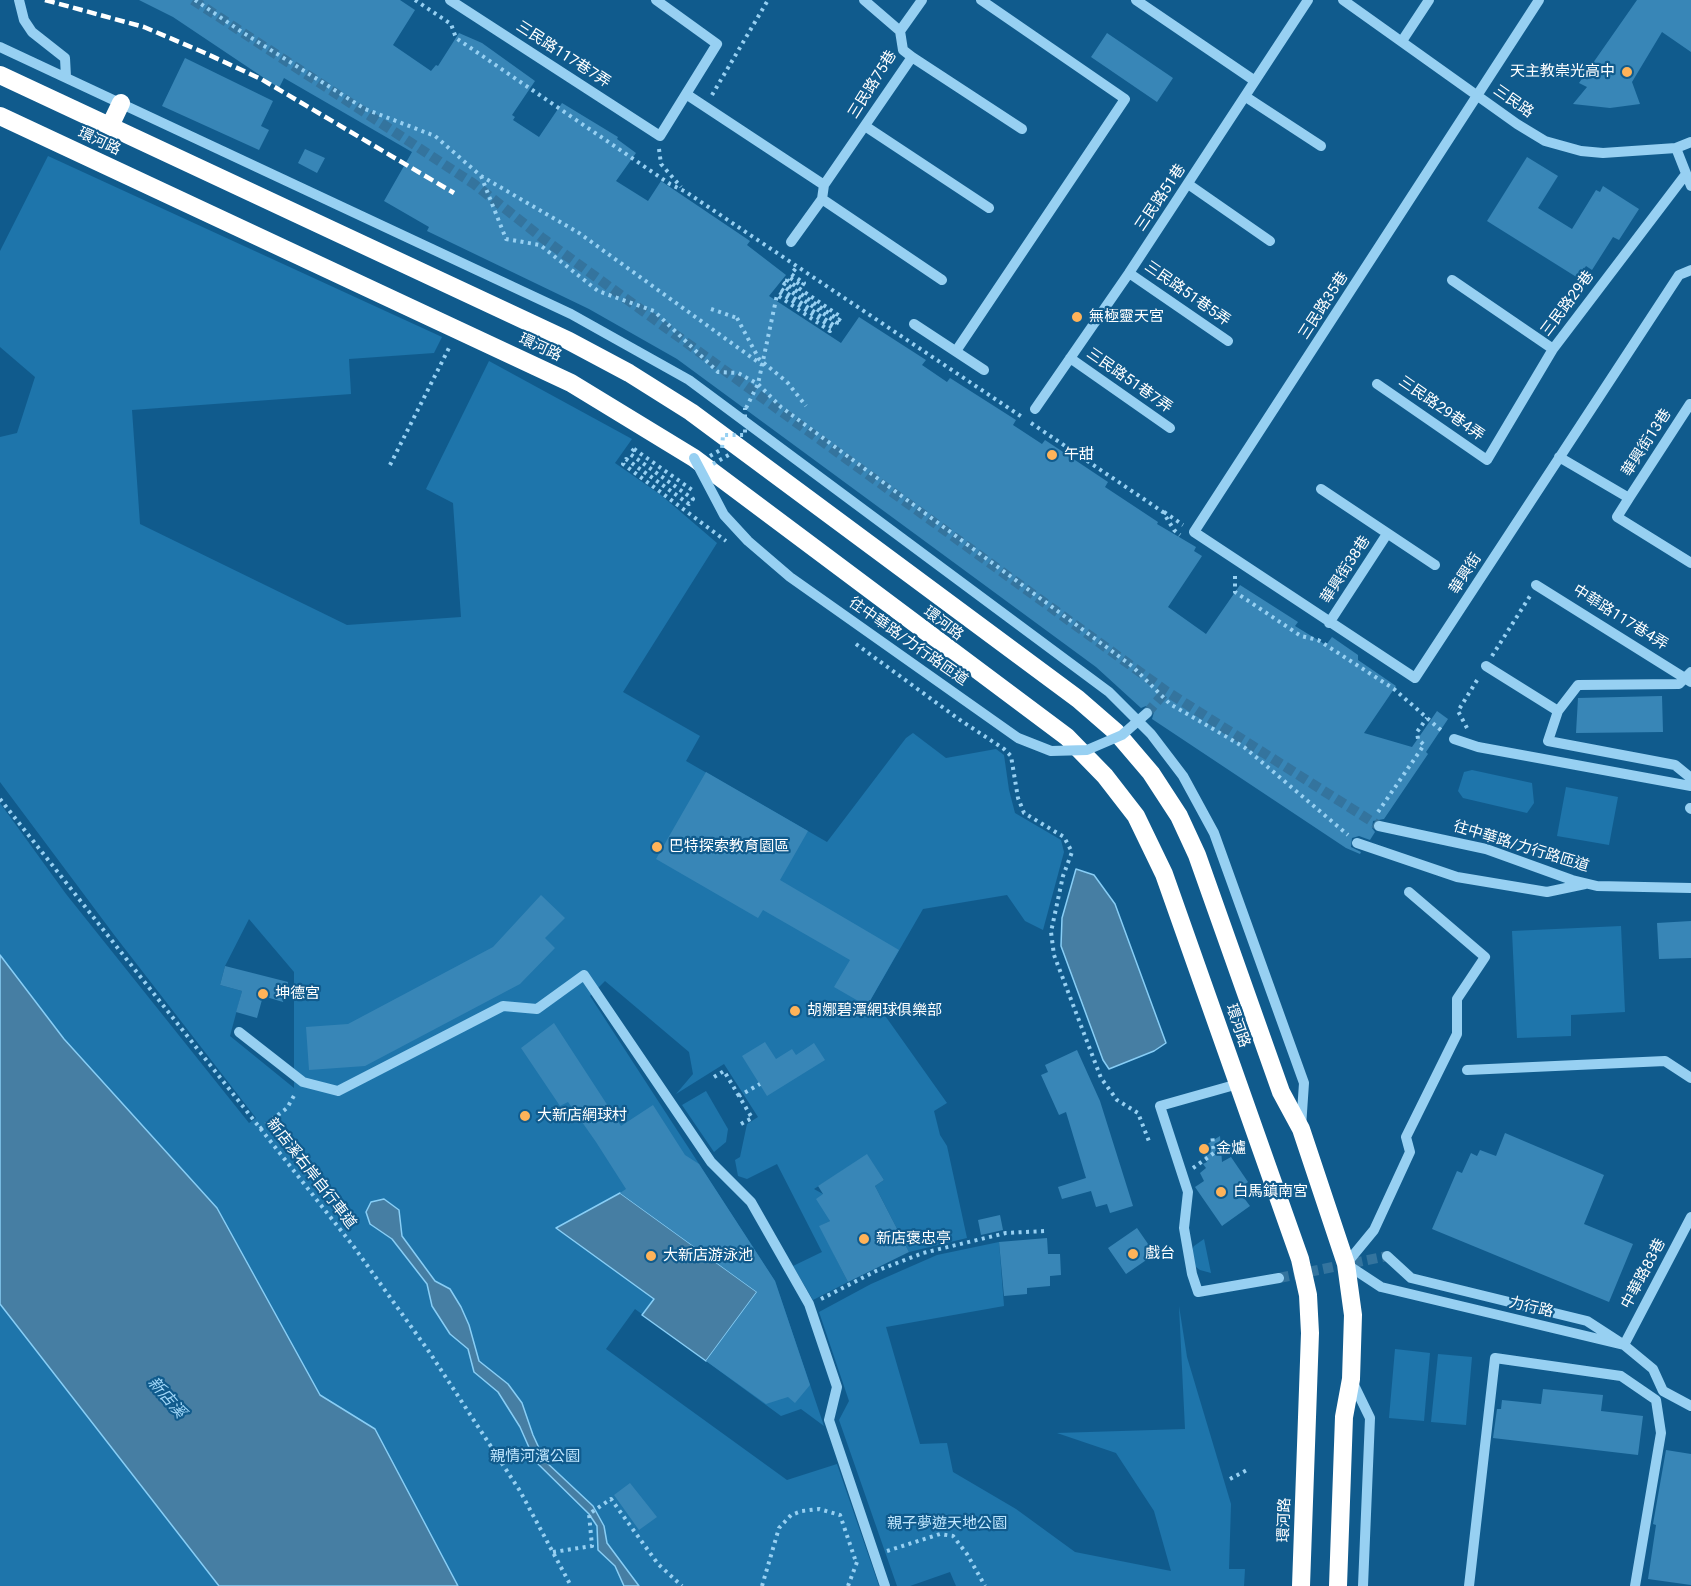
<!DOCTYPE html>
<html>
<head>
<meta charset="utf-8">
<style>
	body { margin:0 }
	canvas { display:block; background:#105b8d }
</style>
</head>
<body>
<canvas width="1691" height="1586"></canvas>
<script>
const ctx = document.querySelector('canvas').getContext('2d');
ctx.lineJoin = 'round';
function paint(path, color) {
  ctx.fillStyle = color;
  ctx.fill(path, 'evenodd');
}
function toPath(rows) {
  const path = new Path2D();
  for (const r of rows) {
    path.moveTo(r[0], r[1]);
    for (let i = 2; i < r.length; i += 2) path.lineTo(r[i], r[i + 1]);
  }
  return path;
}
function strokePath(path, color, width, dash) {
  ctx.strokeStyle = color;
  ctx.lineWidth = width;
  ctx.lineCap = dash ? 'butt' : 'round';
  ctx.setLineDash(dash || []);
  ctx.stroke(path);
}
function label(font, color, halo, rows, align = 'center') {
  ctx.font = font + ' Roboto,"Noto Sans TC",sans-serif';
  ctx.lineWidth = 4.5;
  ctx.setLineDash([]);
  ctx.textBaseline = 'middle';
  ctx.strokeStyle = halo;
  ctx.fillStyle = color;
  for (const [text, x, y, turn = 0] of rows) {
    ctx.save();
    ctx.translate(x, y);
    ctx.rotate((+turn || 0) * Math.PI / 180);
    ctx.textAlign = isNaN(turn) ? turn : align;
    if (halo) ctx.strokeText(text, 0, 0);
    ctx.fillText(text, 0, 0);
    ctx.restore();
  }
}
paint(toPath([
	[48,156,442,337,434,353,349,359,351,394,132,410,140,524,347,625,461,617,453,503,426,489,489,361,632,439,615,463,661,495,717,543,623,692,700,736,686,761,827,842,906,738,913,733,946,758,996,749,1004,755,1009,790,1015,813,1061,840,1064,852,1043,930,1025,921,1007,895,923,909,867,1006,886,1017,947,1103,934,1111,940,1135,947,1146,967,1238,909,1252,875,1186,884,1180,867,1155,814,1189,823,1194,830,1221,820,1226,848,1282,813,1300,793,1266,822,1252,777,1164,747,1179,738,1176,735,1160,740,1157,747,1124,758,1117,724,1064,676,1094,693,1074,689,1052,605,981,590,996,775,1281,824,1426,801,1409,781,1416,635,1309,606,1349,787,1480,837,1464,879,1586,458,1586,375,1429,320,1395,217,1208,64,1039,0,955,0,803,66,894,249,1123,256,1118,115,936,0,782,0,437,17,433,35,377,0,347,0,251],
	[249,919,294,972,294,1088,230,1036,242,991,220,985,225,966],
	[1472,770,1532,783,1534,803,1527,813,1463,798,1458,791,1464,772],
	[1566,787,1618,797,1609,845,1557,836],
	[1621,926,1625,1012,1571,1015,1571,1036,1517,1038,1512,931],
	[706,1091,728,1129,726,1142,714,1152,682,1105],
	[1204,1239,1211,1273,1200,1270,1192,1264,1190,1254,1194,1246],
	[999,1242,1004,1306,886,1327,920,1444,947,1443,953,1472,1016,1509,1075,1552,1171,1571,1154,1511,1116,1453,1057,1433,1185,1429,1179,1306,1187,1357,1231,1504,1229,1569,1245,1569,1244,1586,956,1586,950,1572,910,1586,897,1586,839,1420,849,1401,819,1312,871,1284,937,1255],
	[0,1304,219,1586,0,1586],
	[1395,1349,1430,1353,1424,1421,1389,1418],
	[1438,1354,1472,1357,1466,1425,1431,1422]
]), '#1e75ab');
const water = toPath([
	[1076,869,1094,875,1115,904,1166,1043,1154,1051,1109,1069,1103,1060,1061,946,1062,918,1076,869],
	[0,955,64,1039,217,1208,320,1395,375,1429,458,1586,219,1586,0,1304,0,955],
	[620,1193,757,1292,706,1361,642,1315,654,1299,556,1228,620,1193],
	[384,1199,399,1210,402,1236,435,1281,450,1289,461,1307,469,1325,479,1361,508,1384,522,1403,533,1435,545,1461,593,1506,604,1526,607,1543,639,1586,624,1586,615,1566,598,1550,597,1526,589,1514,535,1461,520,1427,498,1392,474,1372,468,1349,450,1334,432,1306,427,1284,392,1239,370,1224,366,1212,371,1202,384,1199]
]);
paint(water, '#467ea3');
strokePath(water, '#88cef6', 1.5);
paint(toPath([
	[139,0,400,0,415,10,393,45,431,71,436,65,438,66,459,33,482,43,535,81,512,115,515,117,513,120,539,137,562,103,618,137,617,139,636,153,616,181,648,201,661,181,750,241,747,245,786,275,769,296,841,343,859,317,926,360,922,365,947,382,950,378,1016,420,1013,425,1042,444,1045,440,1108,482,1105,487,1158,522,1157,524,1196,547,1194,551,1202,556,1168,607,1206,634,1240,585,1298,622,1295,626,1326,645,1332,637,1358,655,1358,660,1396,686,1364,733,1412,747,1437,711,1448,719,1426,752,1428,754,1384,819,1373,821,1372,828,1375,832,1370,840,1359,836,1352,838,1351,847,1361,852,1360,854,1346,848,1152,719,1154,712,1152,708,1146,706,1141,708,1096,667,677,359,589,309,427,231,429,227,384,201,412,152,284,78,279,88,173,17],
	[1637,0,1691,0,1691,52,1662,32,1632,82,1640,104,1610,108,1573,104,1587,87,1579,83],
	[1107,33,1173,78,1157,102,1091,57],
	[185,58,273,101,261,126,269,130,259,150,162,106],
	[305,149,325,158,317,173,298,163],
	[1527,157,1558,176,1538,208,1572,229,1596,190,1600,192,1603,186,1639,209,1619,240,1613,237,1592,270,1586,266,1578,278,1487,221],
	[1662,696,1663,732,1576,733,1578,698],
	[706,772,808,831,780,880,899,950,867,1006,834,987,850,960,763,910,758,918,656,859],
	[541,895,565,918,545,938,555,948,520,984,365,1066,309,1070,306,1027,348,1024,493,947],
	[1691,921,1691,958,1659,959,1657,923],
	[225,966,288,982,283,1002,263,996,257,1018,236,1012,242,991,220,985],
	[554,1023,621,1126,653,1105,685,1155,699,1164,775,1281,810,1385,795,1403,788,1397,766,1404,706,1361,757,1292,620,1193,626,1189,596,1142,568,1102,560,1106,521,1048],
	[765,1042,776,1059,792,1049,796,1055,814,1043,825,1060,767,1096,742,1056],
	[1077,1050,1100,1101,1133,1206,1110,1213,1107,1204,1096,1207,1091,1191,1062,1199,1058,1187,1086,1178,1066,1112,1059,1115,1041,1075,1048,1072,1045,1065],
	[1505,1133,1604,1175,1584,1224,1633,1244,1609,1302,1432,1229,1457,1171,1462,1173,1471,1153,1477,1156,1480,1150,1496,1156],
	[1220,1136,1222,1162,1231,1157,1248,1182,1243,1186,1246,1190,1241,1194,1250,1206,1222,1226,1195,1187,1204,1181,1200,1173,1206,1168,1203,1164,1207,1162,1201,1148],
	[867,1154,884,1180,875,1186,909,1252,848,1282,819,1226,830,1221,816,1199,823,1194,818,1186],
	[1000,1215,1003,1230,981,1235,978,1220],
	[1137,1228,1155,1254,1126,1274,1108,1248],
	[1047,1238,1048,1254,1060,1254,1061,1275,1050,1276,1050,1286,1027,1288,1027,1294,1004,1296,999,1242],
	[1543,1389,1603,1395,1601,1411,1643,1416,1638,1455,1493,1438,1497,1409,1501,1409,1502,1400,1541,1404],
	[1666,1450,1691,1454,1691,1585,1648,1579,1656,1525,1653,1524],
	[630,1483,657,1517,639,1530,614,1495]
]), '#3886b7');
strokePath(toPath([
	[193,0,474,184,541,237,1166,691,1379,826],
	[1147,713,1166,691],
	[1279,1278,1387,1256]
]), '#34749e', 10, [10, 5]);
strokePath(toPath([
	[195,0,242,32,365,109,435,136,481,176,579,233,762,365],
	[415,0,451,24,456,38,670,184,686,192,1022,417],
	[712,95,768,0],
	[659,149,661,164,681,187],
	[481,176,506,239,540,245,598,291,654,311,718,372,738,373,758,384,781,407,1132,666,1170,704,1244,747,1348,835],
	[711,309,737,318],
	[787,382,806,406],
	[746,408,758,384,777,295,830,331,833,328,779,292,781,289,835,326,837,323,783,286,785,283,839,320,841,317,787,280,789,277,802,286,804,283,791,274,797,267],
	[1031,423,1163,512,1174,530,1180,535],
	[634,449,630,454,693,499,689,504,626,459,623,464,726,541],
	[390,465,450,346],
	[1164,512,1183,525],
	[1235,576,1235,592,1301,636,1318,640,1394,689,1443,732],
	[856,644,960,720,1004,749,1011,756,1018,798,1024,813,1064,837,1072,852,1063,876,1051,932,1054,955,1101,1078,1117,1100,1138,1113,1150,1144],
	[1492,656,1530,596],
	[1467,728,1458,711,1479,677],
	[0,799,354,1247,430,1353,520,1491,571,1586],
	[1378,812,1424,745,1418,739,1417,732,1427,718],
	[714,1077,724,1071,739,1096],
	[741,1124,752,1118,739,1096,760,1084],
	[260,1129,287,1108,295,1094],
	[1193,1168,1214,1153,1212,1134],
	[821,1299,876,1271,923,1253,1006,1233,1046,1231],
	[1230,1479,1247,1470],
	[887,1551,940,1534,953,1536,967,1554,985,1586],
	[553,1552,592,1546,589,1514,611,1499,658,1564,682,1586],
	[762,1586,779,1528,791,1515,802,1511,819,1509,840,1515,856,1562],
	[848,1586,857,1562]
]), '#97d0f2', 4, [3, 4.5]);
strokePath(toPath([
	[19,0,24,20,32,32,65,58,66,77],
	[450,0,660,136,686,94],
	[656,0,717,44,686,94,824,185],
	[864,0,900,31],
	[1136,0,1255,81],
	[1343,0,1517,124,1545,141,1581,151,1603,153,1676,148,1691,142],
	[1539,0,1194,532,1415,678,1679,275,1691,270],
	[1402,41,1429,0],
	[0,47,571,314,689,380,1109,692,1151,734,1183,776,1214,833,1304,1083,1301,1127],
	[912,57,1022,129],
	[1246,97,1321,146],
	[865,126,989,208],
	[1676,148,1691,186],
	[1188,184,1270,241],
	[822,199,942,280],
	[791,242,822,199,824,185,912,57,903,50,900,31,922,0],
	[1129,273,1228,341],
	[1452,280,1553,349],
	[914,324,984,370],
	[956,351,1125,99,981,0],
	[1070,358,1170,428],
	[1377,384,1487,460,1553,349,1686,174],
	[1035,409,1129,273,1308,0],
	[1559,457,1629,498,1617,517,1691,563],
	[1321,489,1435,565],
	[1629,498,1690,404],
	[1536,585,1691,682],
	[1329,623,1387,534],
	[1486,666,1558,711],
	[1691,672,1679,684,1578,685,1558,711,1548,741,1675,765,1691,778],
	[1454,739,1478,747,1691,786],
	[1690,808,1691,809],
	[1379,826,1486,849,1572,880,1597,886,1691,888],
	[1357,843,1457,877,1547,892,1585,884],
	[1409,892,1485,957,1457,999,1457,1034,1406,1137,1410,1152,1374,1230,1346,1264,1381,1287,1624,1345,1653,1369,1663,1391,1691,1406],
	[239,1032,303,1082,338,1091,503,1006,537,1009,584,975,711,1162,751,1202,809,1304,837,1387,829,1420,885,1586],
	[1467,1070,1665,1061,1691,1078],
	[1238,1084,1160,1106,1188,1192,1184,1228,1192,1274,1198,1292,1279,1278],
	[1387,1256,1411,1278,1587,1321,1624,1345,1691,1217],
	[1352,1381,1370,1418,1363,1586],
	[1469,1586,1495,1358,1621,1376,1656,1400,1661,1433,1635,1586]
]), '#97d0f2', 10);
strokePath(toPath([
	[0,75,569,341,629,373,691,412,1078,699,1116,732,1151,773,1179,816,1197,855,1281,1092,1301,1129,1346,1264,1353,1315,1351,1379,1344,1417,1338,1586],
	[0,116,571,383,694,458,1067,737,1105,776,1136,816,1164,874,1300,1259,1308,1295,1310,1333,1301,1586],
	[110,126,121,103]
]), '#fff', 18);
strokePath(toPath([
	[45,0,144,27,205,53,261,79,454,193]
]), '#fff', 4.5, [10, 4.5]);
strokePath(toPath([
	[737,318,759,359,787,382],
	[634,449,695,492],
	[710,456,722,449,723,435,745,435,745,408],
	[713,464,732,453]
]), '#97d0f2', 4, [3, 4.5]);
strokePath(toPath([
	[694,458,724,515,748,541,790,577,1018,738,1051,751,1087,750,1122,735,1147,713]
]), '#97d0f2', 10);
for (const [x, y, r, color] of [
	[1627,72,6,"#ffb359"],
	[1077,317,6,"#ffb359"],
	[1052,455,6,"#ffb359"],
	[657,847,6,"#ffb359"],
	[263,994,6,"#ffb359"],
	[795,1011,6,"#ffb359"],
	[525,1116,6,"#ffb359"],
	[1204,1149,6,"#ffb359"],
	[1221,1192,6,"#ffb359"],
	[864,1239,6,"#ffb359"],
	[1133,1254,6,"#ffb359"],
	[651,1256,6,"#ffb359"]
]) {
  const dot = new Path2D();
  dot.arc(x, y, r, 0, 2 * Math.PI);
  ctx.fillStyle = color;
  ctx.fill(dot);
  strokePath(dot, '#105b8d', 2);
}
label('15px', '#fff', '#105b8d', [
	["三民路117巷7弄",563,55,33],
	["三民路75巷",873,85,-58],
	["三民路",1513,102,35],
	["環河路",99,142,25],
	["三民路51巷",1161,198,-56],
	["三民路51巷5弄",1187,294,35],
	["三民路29巷",1568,304,-53],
	["三民路35巷",1324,306,-57],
	["環河路",540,348,25],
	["三民路51巷7弄",1129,381,35],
	["三民路29巷4弄",1441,409,35],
	["華興街13巷",1647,443,-57],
	["華興街38巷",1346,570,-57],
	["華興街",1466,574,-57],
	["中華路117巷4弄",1620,618,32],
	["環河路",943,624,37],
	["往中華路/力行路匝道",908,642,35],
	["往中華路/力行路匝道",1521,847,17],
	["環河路",1237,1026,71],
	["新店溪右岸自行車道",311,1174,52],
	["中華路83巷",1644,1274,-62],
	["力行路",1531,1308,13],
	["環河路",1285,1520,-88]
]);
label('15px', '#fff', '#105b8d', [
	["天主教崇光高中",1615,72,"right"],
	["無極靈天宮",1089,317],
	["午甜",1064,455],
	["巴特探索教育園區",669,847],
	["坤德宮",275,994],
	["胡娜碧潭網球俱樂部",807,1011],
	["大新店網球村",537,1116],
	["金爐",1216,1149],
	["白馬鎮南宮",1233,1192],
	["新店褒忠亭",876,1239],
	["戲台",1145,1254],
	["大新店游泳池",663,1256]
], 'left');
label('15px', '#bee5fd', '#105b8d', [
	["親情河濱公園",535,1457],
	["親子夢遊天地公園",947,1524]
]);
label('italic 16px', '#a3d9fa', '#105b8d', [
	["新店溪",166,1398,49]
]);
</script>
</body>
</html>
